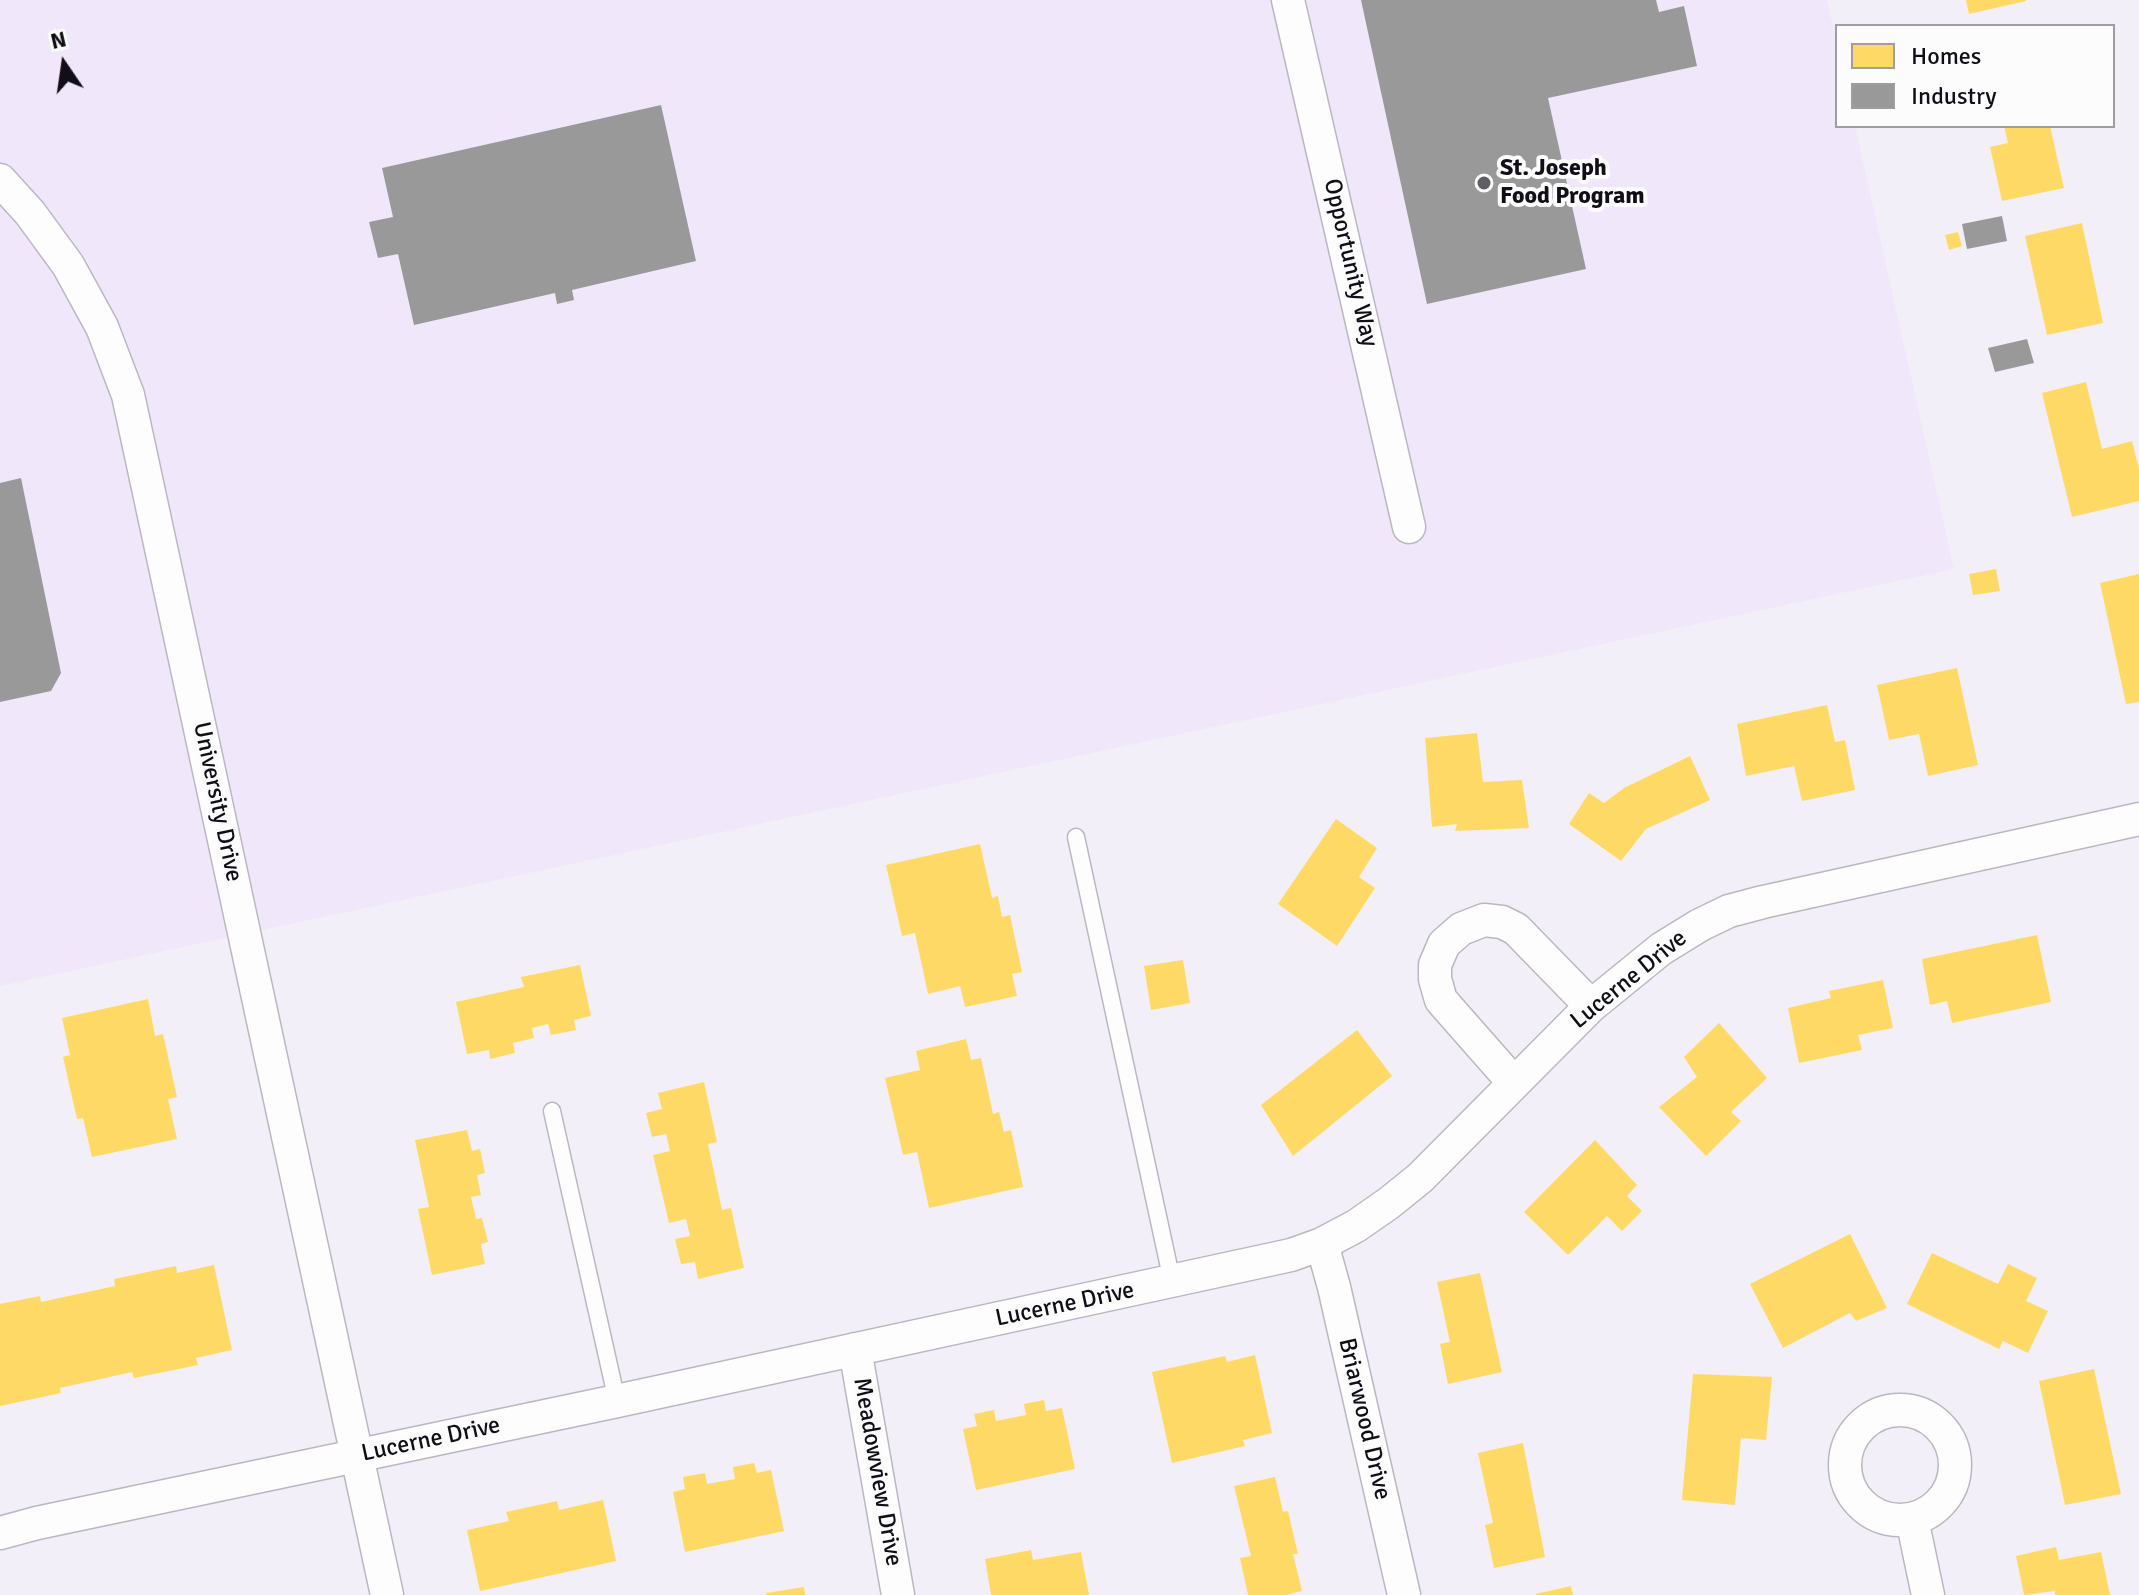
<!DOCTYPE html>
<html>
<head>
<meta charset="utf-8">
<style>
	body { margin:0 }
	#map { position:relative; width:2139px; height:1595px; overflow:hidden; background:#f3eff8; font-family:Signika,sans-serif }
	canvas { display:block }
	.legend { position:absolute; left:1835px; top:24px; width:280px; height:104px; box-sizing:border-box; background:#fcfcfc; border:2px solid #9e9da0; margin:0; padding:10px 14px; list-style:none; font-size:24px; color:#120e17 }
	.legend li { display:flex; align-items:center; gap:16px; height:40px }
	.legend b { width:40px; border:2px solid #9e9da0 }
	.north { position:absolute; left:24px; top:24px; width:80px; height:80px; -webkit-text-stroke:6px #fcfcfc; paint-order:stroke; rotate:347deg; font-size:22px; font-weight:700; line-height:32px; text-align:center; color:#120e17 }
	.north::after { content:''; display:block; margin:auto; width:28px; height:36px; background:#120e17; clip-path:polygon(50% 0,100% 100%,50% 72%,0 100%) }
</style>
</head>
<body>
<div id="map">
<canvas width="2139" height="1595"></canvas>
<ul class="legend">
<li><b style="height:22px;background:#ffd966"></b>Homes</li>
<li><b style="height:22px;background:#999"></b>Industry</li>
</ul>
<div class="north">N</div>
</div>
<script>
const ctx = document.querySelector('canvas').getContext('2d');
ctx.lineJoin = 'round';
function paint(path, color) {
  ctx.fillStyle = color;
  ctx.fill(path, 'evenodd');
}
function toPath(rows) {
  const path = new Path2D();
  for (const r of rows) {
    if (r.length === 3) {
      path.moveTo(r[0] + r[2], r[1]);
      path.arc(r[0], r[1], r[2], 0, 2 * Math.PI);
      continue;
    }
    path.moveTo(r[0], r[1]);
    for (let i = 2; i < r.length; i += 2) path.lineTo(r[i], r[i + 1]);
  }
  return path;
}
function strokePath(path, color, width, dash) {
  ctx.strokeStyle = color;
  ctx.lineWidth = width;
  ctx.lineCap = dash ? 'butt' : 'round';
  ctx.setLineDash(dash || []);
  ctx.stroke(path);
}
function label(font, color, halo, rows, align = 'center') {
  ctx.font = font + ' Signika,sans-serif';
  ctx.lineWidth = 8;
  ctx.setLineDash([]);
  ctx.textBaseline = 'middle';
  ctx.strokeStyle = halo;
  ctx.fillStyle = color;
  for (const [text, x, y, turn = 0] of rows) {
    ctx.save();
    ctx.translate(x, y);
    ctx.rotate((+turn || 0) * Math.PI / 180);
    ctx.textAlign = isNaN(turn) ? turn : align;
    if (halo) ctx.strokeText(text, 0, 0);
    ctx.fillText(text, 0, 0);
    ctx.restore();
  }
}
paint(toPath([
	[0,0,1827,0,1837,43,1837,126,1855,126,1954,569,0,986]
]), '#f0e7fb');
paint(toPath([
	[1966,0,2026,0,2026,1,1969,14],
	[2004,126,2050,126,2064,188,2002,201,1990,147,2008,143],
	[2082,223,2103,323,2047,335,2025,236],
	[1958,232,1962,246,1949,250,1945,235],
	[2086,382,2102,449,2132,441,2139,469,2139,501,2072,517,2042,393],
	[1996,569,2000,591,1973,595,1969,574],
	[2139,574,2139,702,2126,704,2100,583],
	[1957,668,1978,765,1928,776,1919,734,1889,740,1877,685],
	[1827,705,1835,742,1845,740,1855,790,1802,801,1794,766,1746,776,1737,724],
	[1477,733,1483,782,1522,780,1529,828,1455,831,1457,824,1432,827,1425,738],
	[1690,756,1710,800,1646,829,1621,861,1569,824,1589,793,1604,803,1624,788],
	[1336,819,1377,848,1359,877,1375,888,1337,946,1278,904],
	[980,844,992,898,998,896,1002,917,1010,915,1022,972,1012,974,1017,996,965,1007,960,986,928,994,915,933,902,936,886,865],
	[2037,935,2051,1002,1952,1023,1947,1001,1930,1005,1922,959],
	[1183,960,1190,1003,1151,1010,1144,966],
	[580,965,591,1016,574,1020,576,1030,551,1035,548,1024,532,1028,534,1038,513,1043,515,1053,490,1059,489,1050,467,1054,456,1002,524,987,521,977],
	[1883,980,1893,1028,1858,1035,1862,1050,1799,1063,1788,1008,1831,998,1829,991],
	[148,999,155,1036,163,1034,177,1097,168,1099,177,1139,92,1157,83,1118,77,1119,63,1057,70,1055,62,1018],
	[1719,1023,1767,1078,1731,1112,1741,1121,1706,1156,1659,1107,1697,1077,1684,1057],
	[1357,1030,1392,1076,1293,1156,1261,1105],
	[966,1039,971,1060,981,1058,993,1114,999,1112,1004,1132,1011,1130,1023,1187,929,1208,917,1152,903,1155,885,1078,920,1070,916,1051],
	[704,1082,717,1142,708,1144,722,1210,731,1208,744,1268,698,1279,695,1262,681,1264,675,1239,690,1236,686,1219,669,1223,653,1155,670,1151,666,1134,652,1137,646,1113,662,1109,658,1093],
	[467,1130,472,1151,480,1149,485,1173,477,1175,481,1195,471,1197,476,1219,482,1218,488,1242,481,1244,485,1264,432,1275,418,1209,429,1207,415,1140],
	[1595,1140,1637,1185,1627,1196,1642,1211,1622,1231,1607,1216,1568,1255,1524,1212],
	[1850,1234,1887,1308,1856,1321,1850,1313,1783,1348,1750,1284],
	[1932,1253,1998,1284,2008,1264,2037,1278,2026,1301,2048,1311,2028,1353,2003,1341,1999,1349,1907,1304],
	[214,1265,232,1350,196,1358,198,1365,134,1378,132,1372,60,1388,61,1393,0,1406,0,1304,40,1296,41,1302,115,1286,114,1279,176,1266,177,1273],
	[1480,1273,1502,1372,1448,1384,1440,1344,1450,1342,1437,1282],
	[1255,1355,1272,1433,1243,1440,1245,1446,1172,1463,1152,1372,1225,1356,1227,1362],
	[2094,1369,2121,1494,2065,1505,2039,1381],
	[1693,1374,1772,1377,1766,1440,1741,1438,1735,1505,1682,1500],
	[1044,1400,1046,1411,1062,1408,1075,1469,976,1490,963,1429,977,1426,974,1414,994,1410,996,1421,1026,1415,1024,1404],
	[1523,1443,1545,1557,1494,1568,1485,1525,1493,1523,1478,1453],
	[754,1463,757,1473,771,1470,784,1531,685,1552,673,1492,685,1489,683,1477,705,1473,707,1484,735,1479,733,1467],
	[1275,1477,1283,1512,1288,1511,1298,1554,1293,1554,1302,1591,1285,1595,1248,1595,1240,1558,1251,1556,1234,1486],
	[603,1500,616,1561,480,1591,467,1530,509,1521,506,1512,557,1501,559,1510],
	[2056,1547,2059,1560,2101,1552,2110,1595,2055,1595,2055,1591,2024,1595,2016,1556],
	[1031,1550,1033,1560,1081,1552,1089,1595,991,1595,985,1559],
	[1571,1586,1573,1595,1536,1595,1536,1594],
	[804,1587,805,1595,766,1595,766,1593]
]), '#ffd966');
paint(toPath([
	[1361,0,1656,0,1659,12,1684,6,1697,66,1548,98,1586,269,1427,304],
	[661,105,696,261,572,290,574,300,557,304,555,293,414,325,398,254,378,258,369,222,393,217,382,168],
	[2002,216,2007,241,1967,249,1962,224],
	[2027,339,2034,363,1995,372,1988,348],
	[21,478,61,673,51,691,0,702,0,483]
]), '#999');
const service = toPath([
	[1076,837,1172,1281],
	[552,1111,617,1401]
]);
const minor = toPath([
	[1288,0,1409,527],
	[0,180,30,213,68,265,102,327,128,395,387,1595],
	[1514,1083,1441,1000,1435,979,1435,965,1444,944,1461,929,1484,920,1502,922,1516,929,1591,1006],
	[1322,1244,1334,1287,1404,1595],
	[855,1349,898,1595],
	[1900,1465,55],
	[1912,1519,1928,1595],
	[0,1533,37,1523,617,1401,1291,1255,1322,1244,1356,1226,1389,1203,1420,1178,1591,1006,1661,949,1700,925,1729,911,1763,902,2139,819]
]);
strokePath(service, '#bbb7c0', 19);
strokePath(minor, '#bbb7c0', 35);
strokePath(service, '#fdfdfe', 16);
strokePath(minor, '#fdfdfe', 32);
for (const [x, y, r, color] of [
	[1484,183,8,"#615d66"]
]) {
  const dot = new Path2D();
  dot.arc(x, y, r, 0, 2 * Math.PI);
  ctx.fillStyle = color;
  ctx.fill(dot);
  strokePath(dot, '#fcfcfc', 3);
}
label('bold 24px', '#120e17', '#fcfcfc', [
	["St. Joseph",1500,169],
	["Food Program",1500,197]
], 'left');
label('24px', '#120e17', '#fcfcfc', [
	["Opportunity Way",1350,263,77],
	["University Drive",217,802,78],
	["Lucerne Drive",1629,980,-39],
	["Lucerne Drive",1065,1305,-12],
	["Briarwood Drive",1364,1419,77],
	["Lucerne Drive",431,1440,-12],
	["Meadowview Drive",877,1472,80]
]);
</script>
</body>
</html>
